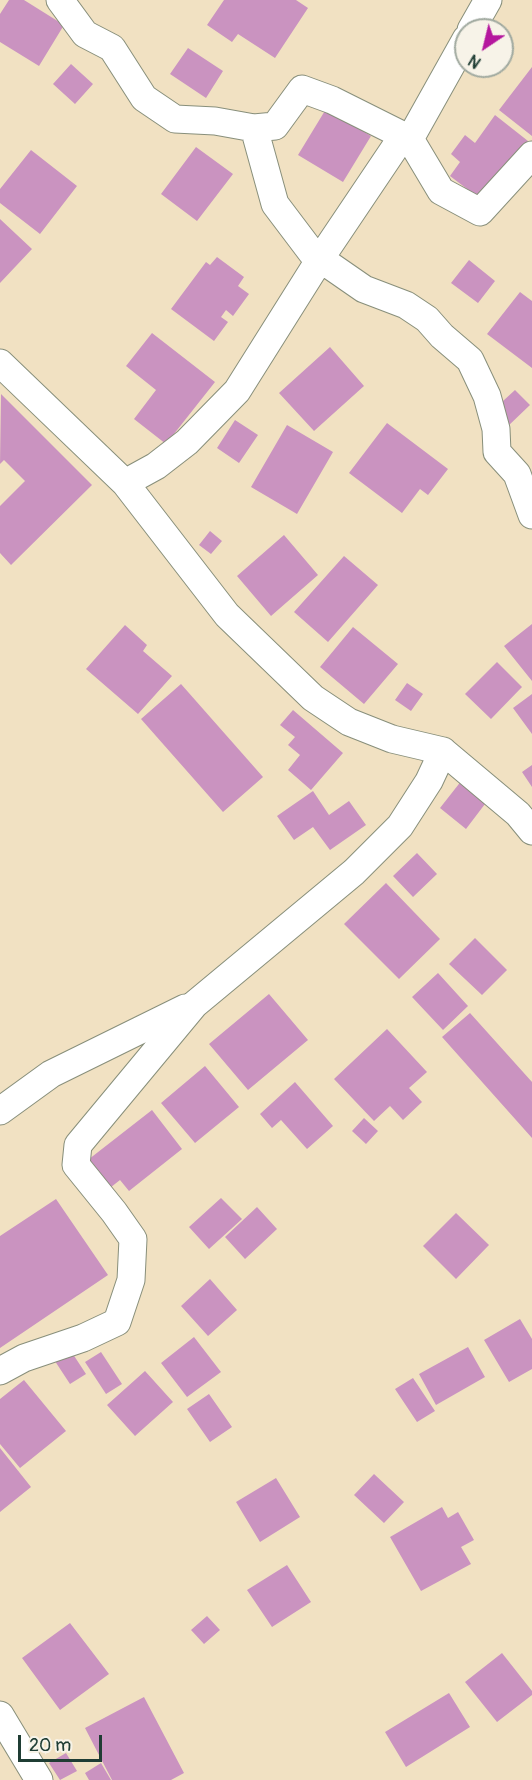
<!DOCTYPE html>
<html>
<head>
<meta charset="utf-8">
<style>
	body { margin:0 }
	#map { position:relative; width:532px; height:1780px; overflow:hidden; background:#f1e1c2; font-family:Pangolin,sans-serif }
	canvas { display:block }
	.north { position:absolute; left:454px; top:18px; width:60px; height:60px; box-sizing:border-box; background:#f7f3e8; border:2px solid #a1aaa0; border-radius:50%; rotate:215deg; font-size:16px; font-weight:700; line-height:24px; text-align:center; color:#1f3d34 }
	.north::after { content:''; display:block; margin:auto; width:21px; height:27px; background:#b5179e; clip-path:polygon(50% 0,100% 100%,50% 72%,0 100%) }
	.scale { position:absolute; left:18px; top:1735px; width:84px; height:27px; box-sizing:border-box; border:3px solid #1f3d34; border-top:0; padding-left:8px; font-size:18px; line-height:21px; white-space:nowrap; color:#1f3d34; -webkit-text-stroke:4px #f7f3e8; paint-order:stroke }
</style>
</head>
<body>
<div id="map">
<canvas width="532" height="1780"></canvas>
<div class="north">N</div>
<div class="scale">20 m</div>
</div>
<script>
const ctx = document.querySelector('canvas').getContext('2d');
ctx.lineJoin = 'round';
function paint(path, color) {
  ctx.fillStyle = color;
  ctx.fill(path, 'evenodd');
}
function toPath(rows) {
  const path = new Path2D();
  for (const r of rows) {
    path.moveTo(r[0], r[1]);
    for (let i = 2; i < r.length; i += 2) path.lineTo(r[i], r[i + 1]);
  }
  return path;
}
function strokePath(path, color, width, dash) {
  ctx.strokeStyle = color;
  ctx.lineWidth = width;
  ctx.lineCap = dash ? 'butt' : 'round';
  ctx.setLineDash(dash || []);
  ctx.stroke(path);
}
paint(toPath([
	[9,0,24,0,64,25,39,66,0,42,0,14],
	[224,0,296,0,308,8,275,58,238,34,232,42,207,25],
	[188,48,223,71,206,98,170,74],
	[71,64,93,84,75,104,53,84],
	[532,67,532,136,499,110],
	[326,109,371,136,343,182,298,155],
	[495,115,528,141,483,201,450,176,460,162,451,154,465,135,475,143],
	[196,147,233,174,197,221,161,194],
	[31,150,77,186,40,234,0,203,0,189],
	[0,219,32,249,0,283],
	[217,257,244,277,238,286,249,294,233,316,226,310,221,317,228,322,214,341,171,309,206,262,210,265],
	[469,260,495,281,478,303,451,283],
	[520,292,532,301,532,368,487,334],
	[152,333,215,382,166,444,134,419,156,390,126,366],
	[330,347,364,386,314,431,279,393],
	[515,390,530,405,506,428,491,412],
	[1,394,92,485,11,565,0,553,0,506,25,481,4,460,0,464],
	[235,420,258,435,239,463,217,448],
	[387,423,448,469,428,495,420,489,402,513,349,473],
	[287,425,333,452,297,514,251,487],
	[210,531,222,541,211,554,199,545],
	[284,535,318,575,271,616,237,576],
	[344,556,378,585,328,642,294,612],
	[532,624,532,681,504,646],
	[125,625,147,645,143,651,172,676,138,714,86,669],
	[353,627,398,664,364,704,320,667],
	[497,662,522,687,491,719,465,694],
	[407,683,423,694,411,711,395,700],
	[181,684,263,777,223,812,141,719],
	[532,694,532,734,513,708],
	[293,710,343,753,311,790,288,770,300,755,288,745,295,737,280,725],
	[532,765,532,787,522,772],
	[462,780,488,800,466,829,440,808],
	[313,791,329,815,349,801,366,825,330,850,313,827,294,840,277,816],
	[417,853,437,874,413,897,393,876],
	[386,883,440,939,399,979,344,924],
	[475,938,507,970,482,995,449,964],
	[438,973,468,1006,443,1030,412,997],
	[269,994,308,1040,248,1090,209,1044],
	[470,1013,532,1082,532,1138,442,1037],
	[387,1029,427,1072,409,1088,422,1102,403,1120,390,1106,374,1121,334,1079],
	[205,1066,239,1107,195,1143,161,1103],
	[295,1082,333,1126,307,1149,281,1120,272,1128,260,1114],
	[152,1110,182,1149,129,1191,120,1180,106,1191,84,1163],
	[364,1118,378,1131,366,1144,352,1131],
	[221,1198,242,1219,209,1249,189,1227],
	[56,1199,108,1275,0,1348,0,1236],
	[257,1207,277,1229,245,1259,225,1237],
	[456,1213,489,1245,456,1279,423,1246],
	[210,1279,237,1310,208,1336,181,1306],
	[520,1319,532,1339,532,1369,509,1382,484,1340],
	[194,1337,221,1372,187,1397,161,1363],
	[65,1342,86,1374,70,1384,49,1352],
	[468,1347,485,1377,436,1405,419,1374],
	[101,1352,122,1384,106,1394,85,1362],
	[145,1371,173,1402,135,1436,107,1405],
	[413,1378,435,1411,417,1422,395,1389],
	[24,1380,66,1431,20,1468,0,1444,0,1399],
	[209,1394,232,1427,210,1442,187,1409],
	[0,1448,31,1487,0,1512],
	[374,1474,404,1502,384,1523,354,1495],
	[276,1478,300,1517,260,1542,236,1502],
	[442,1507,448,1518,458,1512,474,1540,461,1547,471,1564,421,1591,390,1537],
	[287,1565,311,1602,272,1627,247,1590],
	[207,1616,220,1630,204,1644,191,1630],
	[70,1623,109,1674,60,1710,22,1658],
	[502,1653,532,1691,532,1695,497,1722,465,1682],
	[449,1693,470,1727,406,1767,385,1732],
	[144,1697,184,1773,171,1780,112,1780,85,1728],
	[66,1753,77,1771,60,1780,49,1763],
	[101,1763,111,1780,89,1780,85,1773]
]), '#ca93c0');
const minor = toPath([
	[60,0,85,34,112,48,144,98,175,119,215,121,254,128,275,126,302,89,332,100,410,139,441,191,480,212,532,155],
	[471,30,488,0],
	[254,128,275,204,312,253,364,289,406,305,427,319,442,336,470,360,487,396,496,429,497,452,517,474,532,515],
	[0,363,125,483,227,615,313,698,349,722,392,739,443,751,518,814,532,831],
	[125,483,156,466,187,442,237,391,320,259,396,146,410,139,466,39],
	[0,1111,51,1074,185,1008],
	[0,1371,24,1358,83,1338,117,1322,131,1280,133,1239,114,1212,76,1165,78,1145,195,1004,354,872,400,826,429,781,443,751],
	[0,1715,39,1780]
]);
strokePath(minor, '#888f7b', 29);
strokePath(minor, '#fff', 27);
</script>
</body>
</html>
